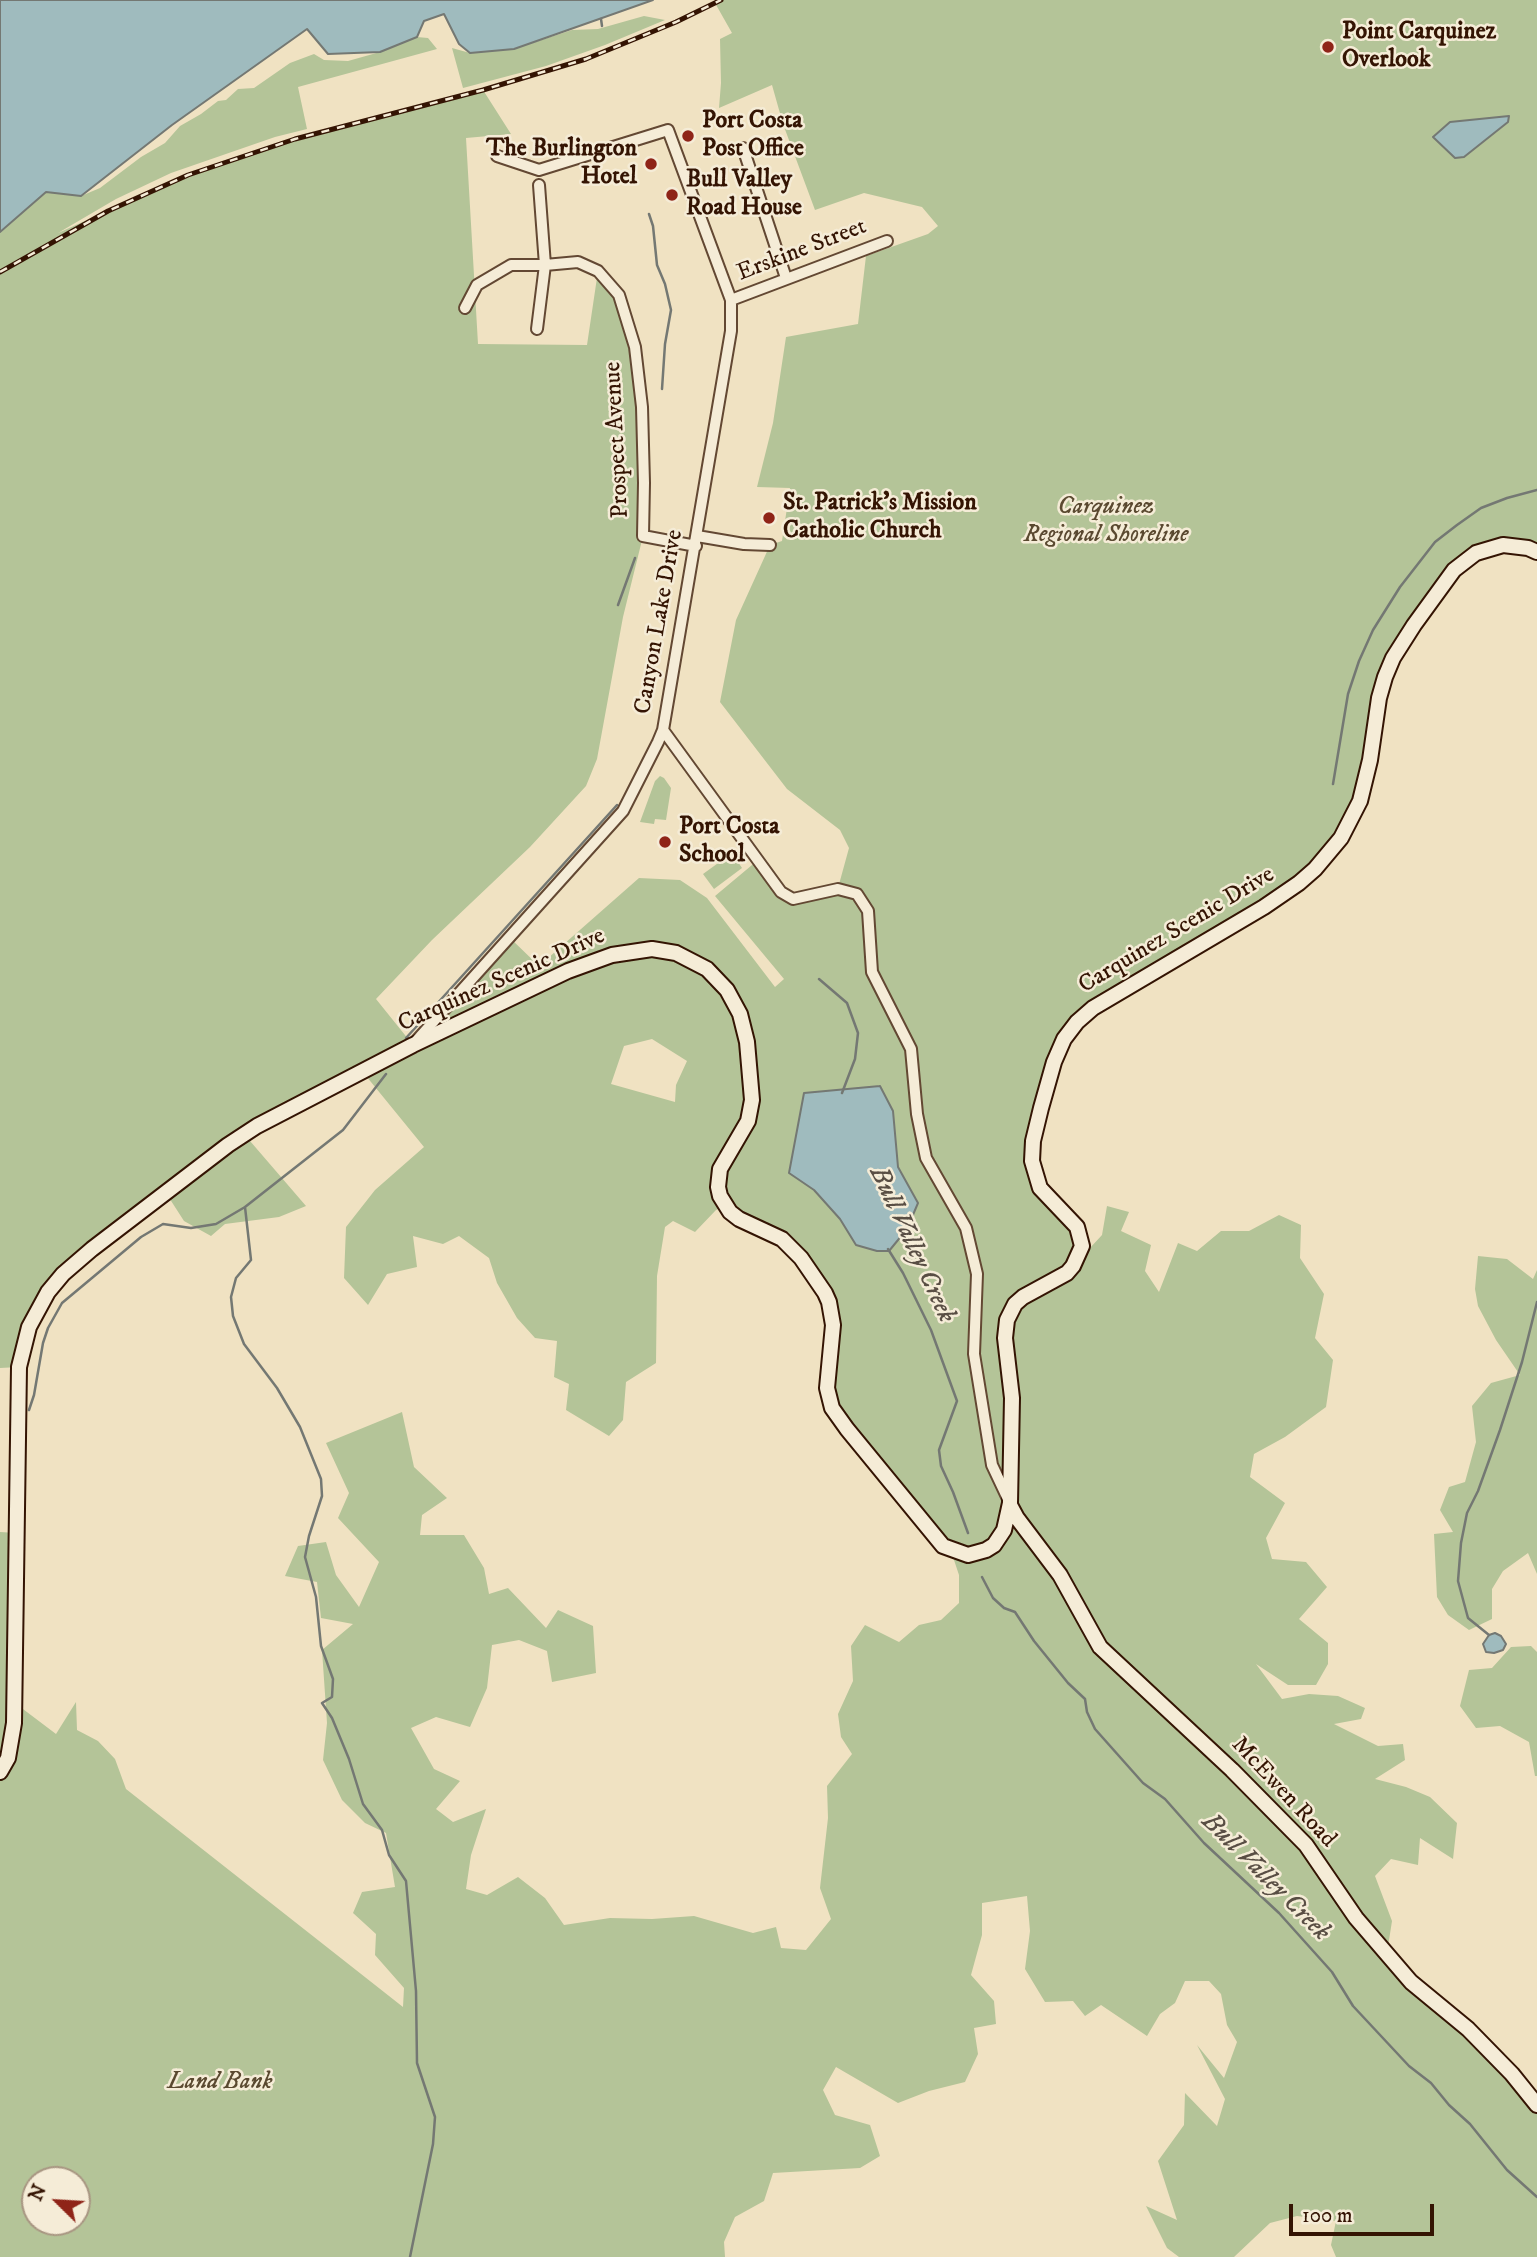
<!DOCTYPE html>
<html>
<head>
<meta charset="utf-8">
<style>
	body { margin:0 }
	#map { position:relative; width:1537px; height:2257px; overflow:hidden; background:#f0e2c2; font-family:"IM FELL DW Pica",serif }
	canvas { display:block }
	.north { position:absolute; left:21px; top:2166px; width:70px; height:70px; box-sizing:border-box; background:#f5ecd7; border:2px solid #a89682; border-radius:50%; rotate:294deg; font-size:19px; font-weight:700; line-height:28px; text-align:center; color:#341403 }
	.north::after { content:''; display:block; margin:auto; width:24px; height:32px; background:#8f2418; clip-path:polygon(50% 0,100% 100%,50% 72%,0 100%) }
	.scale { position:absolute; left:1289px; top:2204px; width:145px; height:32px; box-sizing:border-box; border:4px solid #341403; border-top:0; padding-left:9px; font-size:21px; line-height:24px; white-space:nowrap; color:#341403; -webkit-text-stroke:5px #f5ecd7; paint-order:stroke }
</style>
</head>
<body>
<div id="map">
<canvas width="1537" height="2257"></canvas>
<div class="north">N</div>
<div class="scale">100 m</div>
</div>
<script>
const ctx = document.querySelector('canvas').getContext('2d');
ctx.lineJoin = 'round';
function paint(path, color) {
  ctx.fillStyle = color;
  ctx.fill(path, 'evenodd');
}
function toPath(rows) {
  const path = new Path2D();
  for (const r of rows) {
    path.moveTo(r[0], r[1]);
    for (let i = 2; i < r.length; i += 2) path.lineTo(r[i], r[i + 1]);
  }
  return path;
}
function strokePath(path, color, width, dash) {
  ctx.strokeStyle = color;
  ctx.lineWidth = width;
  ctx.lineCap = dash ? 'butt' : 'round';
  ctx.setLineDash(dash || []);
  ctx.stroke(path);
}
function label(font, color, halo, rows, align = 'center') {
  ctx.font = font + ' "IM FELL DW Pica",serif';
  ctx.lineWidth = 5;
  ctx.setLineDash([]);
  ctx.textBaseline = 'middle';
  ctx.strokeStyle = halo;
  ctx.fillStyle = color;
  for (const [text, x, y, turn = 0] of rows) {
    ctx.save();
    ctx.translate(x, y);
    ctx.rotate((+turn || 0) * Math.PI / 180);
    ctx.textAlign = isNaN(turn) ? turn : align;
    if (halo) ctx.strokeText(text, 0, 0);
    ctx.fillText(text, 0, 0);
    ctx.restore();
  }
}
paint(toPath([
	[721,0,1537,0,1537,552,1528,548,1476,553,1393,658,1365,784,1315,869,1105,1000,1064,1039,1033,1171,1071,1219,1077,1262,1102,1235,1107,1206,1129,1212,1121,1231,1151,1245,1145,1271,1159,1292,1178,1243,1197,1251,1221,1231,1249,1231,1279,1215,1301,1225,1300,1258,1324,1294,1315,1338,1333,1360,1326,1407,1285,1437,1254,1454,1250,1477,1285,1503,1266,1538,1272,1559,1306,1562,1327,1587,1299,1619,1328,1643,1328,1664,1316,1685,1288,1685,1256,1664,1282,1699,1309,1694,1338,1696,1365,1708,1361,1719,1334,1724,1378,1746,1403,1744,1405,1760,1375,1779,1406,1787,1430,1797,1457,1823,1453,1859,1420,1838,1418,1865,1391,1859,1375,1876,1392,1921,1387,1953,1537,2105,1537,2257,1336,2257,1331,2245,1336,2221,1297,2216,1270,2223,1234,2257,1179,2257,1167,2248,1146,2206,1177,2220,1158,2161,1184,2125,1185,2093,1217,2126,1225,2099,1197,2045,1224,2078,1237,2042,1227,2025,1221,1994,1209,1981,1185,1981,1175,2003,1160,2014,1147,2036,1101,2005,1085,2016,1073,2001,1045,2002,1025,1969,1030,1931,1027,1896,982,1903,982,1935,971,1975,994,2001,996,2024,974,2028,978,2054,965,2082,929,2091,898,2103,836,2067,823,2090,835,2115,870,2125,880,2156,860,2168,773,2173,764,2201,735,2217,724,2242,725,2257,0,2257,0,1532,17,1533,15,1703,56,1734,76,1702,77,1730,98,1741,115,1759,126,1789,403,2007,404,1988,375,1955,376,1934,353,1913,362,1892,395,1887,386,1833,365,1823,342,1800,323,1760,327,1723,322,1650,353,1624,321,1618,317,1582,285,1576,298,1546,326,1542,336,1575,359,1607,379,1562,338,1518,349,1493,326,1443,402,1412,414,1467,447,1498,422,1515,420,1535,464,1535,484,1568,489,1594,508,1588,546,1628,558,1610,593,1626,596,1673,552,1682,547,1651,519,1640,492,1645,487,1688,470,1727,436,1717,411,1728,434,1769,460,1781,436,1809,453,1822,486,1809,471,1855,466,1889,487,1895,518,1877,545,1898,564,1925,610,1918,652,1919,694,1916,753,1933,776,1927,781,1948,806,1950,831,1919,820,1888,828,1818,827,1786,852,1754,841,1737,838,1714,853,1681,851,1646,865,1625,899,1642,919,1625,941,1620,959,1603,959,1575,951,1551,832,1408,833,1324,801,1258,725,1205,716,1210,695,1232,673,1221,665,1227,657,1276,656,1363,626,1382,623,1420,609,1436,566,1410,569,1384,554,1377,557,1341,535,1338,517,1318,497,1283,489,1258,459,1236,443,1244,413,1236,417,1267,387,1274,368,1305,344,1278,346,1227,375,1190,424,1147,362,1071,244,1134,306,1206,279,1217,225,1224,211,1236,184,1221,166,1193,56,1282,19,1367,0,1368,0,232,46,192,81,196,100,188,141,157,165,143,180,126,201,114,218,101,226,100,238,89,254,88,290,63,314,54,324,60,348,61,380,52,417,37,428,38,437,49,298,87,307,129,275,137,171,173,116,199,58,233,188,175,249,153,483,90,511,134,466,138,478,344,587,345,598,271,619,295,635,347,643,536,623,617,597,759,586,786,530,847,432,940,376,999,413,1045,509,937,539,966,639,878,680,880,707,898,775,987,784,979,715,896,758,860,793,899,838,888,849,848,840,830,787,789,720,702,736,620,770,545,782,541,790,488,757,487,773,423,786,337,858,324,866,256,928,234,938,226,922,207,864,193,815,210,783,124,772,85,719,108,721,83,720,39,732,33,715,3],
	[652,1039,687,1061,676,1085,675,1102,611,1084,624,1046],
	[893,1111,898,1167,918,1202,856,1245,840,1219,814,1190,789,1173],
	[35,2180,77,2180,77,2222,35,2222],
	[644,16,665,20,605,45,546,66,463,88,452,48,470,53,514,49,572,30,598,29],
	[660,776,664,778,671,788,666,820,655,819,654,824,640,822,655,781],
	[732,853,742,868,714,889,703,874],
	[1478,1256,1507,1259,1533,1279,1537,1270,1537,1574,1528,1553,1503,1571,1492,1589,1492,1619,1469,1630,1448,1615,1437,1597,1434,1534,1453,1532,1440,1510,1449,1487,1465,1482,1476,1442,1472,1406,1491,1383,1520,1375,1496,1340,1478,1306,1475,1289],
	[1531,1646,1537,1652,1537,1776,1535,1776,1529,1742,1500,1726,1476,1728,1460,1706,1469,1670,1492,1668,1511,1647]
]), '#b4c498');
const water = toPath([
	[0,0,653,0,514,49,470,53,459,44,444,14,424,21,417,37,380,52,328,54,307,29,172,125,81,196,46,192,0,232,0,0],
	[1509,116,1508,122,1464,157,1455,158,1433,137,1450,122,1509,116],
	[880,1086,893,1111,898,1167,918,1203,907,1229,889,1251,877,1251,856,1245,840,1219,814,1190,789,1173,804,1093,880,1086],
	[1495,1633,1501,1636,1506,1644,1503,1650,1494,1653,1486,1652,1483,1644,1489,1635,1495,1633]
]);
paint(water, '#9fbbbe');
strokePath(water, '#747873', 2);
strokePath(toPath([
	[601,19,602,26],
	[649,214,653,226,657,265,665,284,671,310,665,344,662,389],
	[618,605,635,558],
	[1333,784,1348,694,1359,661,1373,630,1400,587,1435,542,1457,525,1481,508,1507,498,1537,490],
	[819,979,847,1003,858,1033,855,1059,842,1093],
	[406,1038,617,805],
	[245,1207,251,1260,236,1278,231,1297,233,1316,244,1344,277,1388,300,1427,321,1479,322,1496,309,1536,305,1557,316,1597,321,1646,333,1679,332,1697,322,1703,332,1718,349,1759,363,1804,382,1830,389,1855,406,1881,416,1991,417,2063,435,2117,433,2144,410,2257],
	[888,1249,903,1273,931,1330,957,1401,939,1450,941,1466,953,1492,968,1533],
	[29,1410,34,1395,43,1343,48,1328,62,1303,141,1237,163,1224,191,1228,216,1224,245,1207,343,1130,386,1074],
	[982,1577,993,1598,1004,1608,1015,1612,1034,1641,1068,1683,1085,1699,1087,1712,1095,1729,1143,1783,1165,1799,1204,1843,1279,1913,1332,1972,1353,2006,1409,2066,1431,2083,1449,2105,1470,2124,1507,2170,1537,2197],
	[1489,1635,1468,1618,1458,1581,1461,1543,1467,1513,1478,1491,1500,1430,1522,1362,1537,1302]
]), '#747873', 2.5);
const street = toPath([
	[743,148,786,278],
	[731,300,887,241],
	[465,308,477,285,511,265,545,265,578,262,598,271,619,295,635,347,642,407,644,483,643,536,696,546],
	[537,329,545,265,539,185],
	[697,536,744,544,770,545],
	[663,730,781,892,793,899,838,889,857,894,868,911,872,972,911,1049,917,1114,926,1158,966,1228,977,1274,974,1354,992,1465,1009,1501],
	[417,1040,623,811,658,742,663,730,731,331,731,300,668,130,539,170,497,156]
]);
const secondary = toPath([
	[1010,1505,1017,1518,1060,1575,1100,1647,1232,1770,1306,1845,1356,1918,1411,1982,1468,2029,1512,2074,1537,2105],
	[0,1772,8,1758,14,1723,19,1367,29,1327,48,1292,63,1274,92,1249,228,1145,257,1126,413,1045,568,971,612,955,652,949,676,953,707,969,727,990,740,1014,747,1042,752,1100,748,1121,720,1169,718,1187,720,1196,730,1212,739,1219,782,1239,801,1258,825,1293,829,1302,833,1325,827,1388,832,1408,847,1429,943,1546,968,1555,986,1550,994,1545,1004,1530,1010,1503,1012,1398,1005,1338,1007,1320,1015,1304,1023,1297,1067,1273,1073,1266,1082,1246,1077,1227,1040,1188,1032,1161,1033,1141,1041,1108,1054,1062,1064,1039,1077,1022,1093,1008,1264,907,1299,883,1315,869,1341,838,1360,801,1370,760,1379,698,1385,677,1393,658,1414,625,1454,570,1476,553,1503,545,1528,548,1537,552]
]);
strokePath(street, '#634833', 14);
strokePath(secondary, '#341403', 18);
strokePath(street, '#f5ecd7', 10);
strokePath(secondary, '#f5ecd7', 14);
const rail = toPath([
	[0,272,108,211,188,175,295,139,483,90,586,59,676,22,721,0]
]);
strokePath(rail, '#341403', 5);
strokePath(rail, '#f5ecd7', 2.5, [8]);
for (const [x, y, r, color] of [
	[1328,47,7,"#8f2418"],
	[688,136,7,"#8f2418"],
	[651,164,7,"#8f2418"],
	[672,195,7,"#8f2418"],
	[769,518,7,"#8f2418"],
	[665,842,7,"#8f2418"]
]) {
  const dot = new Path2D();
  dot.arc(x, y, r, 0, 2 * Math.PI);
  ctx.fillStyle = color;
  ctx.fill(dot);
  strokePath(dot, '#f5ecd7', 2.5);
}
label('bold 24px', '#341403', '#f5ecd7', [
	["Point Carquinez",1342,33],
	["Overlook",1342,61],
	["Port Costa",702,122],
	["Post Office",702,150],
	["The Burlington",637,150,"right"],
	["Hotel",637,178,"right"],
	["Bull Valley",686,181],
	["Road House",686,209],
	["St. Patrick's Mission",783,504],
	["Catholic Church",783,532],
	["Port Costa",679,828],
	["School",679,856]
], 'left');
label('24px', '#341403', '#f5ecd7', [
	["Erskine Street",802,251,-21],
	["Prospect Avenue",618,440,-93],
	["Canyon Lake Drive",660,622,-80],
	["Carquinez Scenic Drive",1177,931,-31],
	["Carquinez Scenic Drive",502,981,-24],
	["McEwen Road",1283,1793,47]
]);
label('italic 24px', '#5a4930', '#f5ecd7', [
	["Carquinez",1106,508],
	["Regional Shoreline",1106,536],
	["Land Bank",220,2083]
]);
label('italic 26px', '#594e44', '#f5ecd7', [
	["Bull Valley Creek",911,1245,65],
	["Bull Valley Creek",1265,1878,45]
]);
</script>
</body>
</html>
